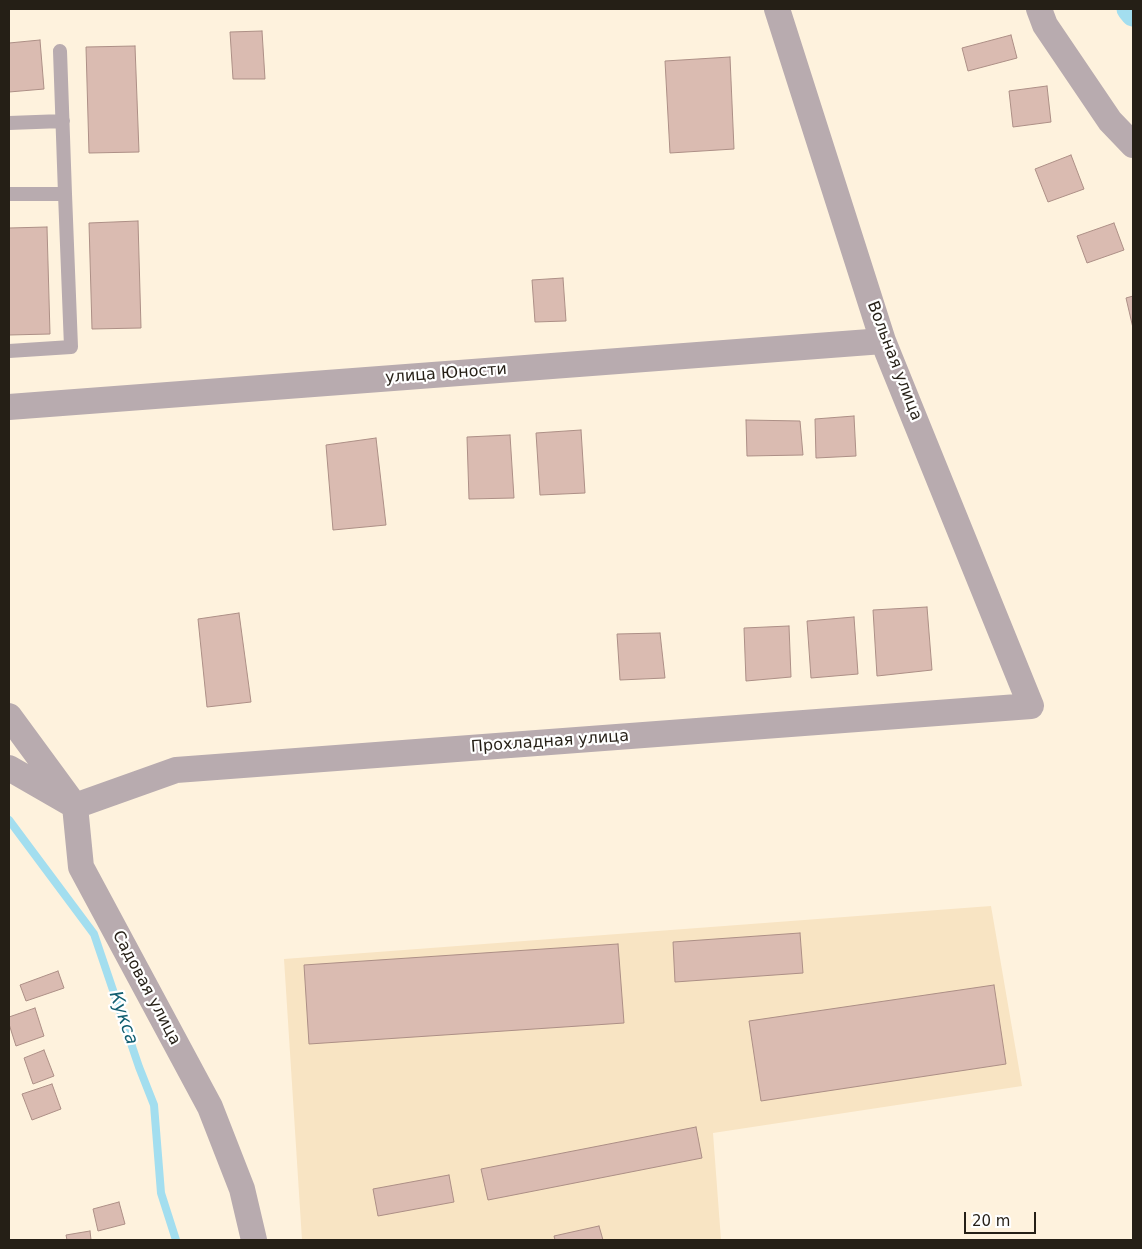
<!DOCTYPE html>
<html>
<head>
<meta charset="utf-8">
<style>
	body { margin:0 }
	#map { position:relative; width:1142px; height:1249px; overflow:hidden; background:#fef2dd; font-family:"DejaVu Sans",sans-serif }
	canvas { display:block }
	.frame { position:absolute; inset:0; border:10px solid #251f16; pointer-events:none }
	.scale { position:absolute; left:964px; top:1212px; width:72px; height:22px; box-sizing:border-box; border:2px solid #251f16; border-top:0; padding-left:6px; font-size:15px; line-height:18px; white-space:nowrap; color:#251f16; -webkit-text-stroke:4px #fff; paint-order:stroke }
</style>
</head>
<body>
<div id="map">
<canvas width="1142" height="1249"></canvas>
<div class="frame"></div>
<div class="scale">20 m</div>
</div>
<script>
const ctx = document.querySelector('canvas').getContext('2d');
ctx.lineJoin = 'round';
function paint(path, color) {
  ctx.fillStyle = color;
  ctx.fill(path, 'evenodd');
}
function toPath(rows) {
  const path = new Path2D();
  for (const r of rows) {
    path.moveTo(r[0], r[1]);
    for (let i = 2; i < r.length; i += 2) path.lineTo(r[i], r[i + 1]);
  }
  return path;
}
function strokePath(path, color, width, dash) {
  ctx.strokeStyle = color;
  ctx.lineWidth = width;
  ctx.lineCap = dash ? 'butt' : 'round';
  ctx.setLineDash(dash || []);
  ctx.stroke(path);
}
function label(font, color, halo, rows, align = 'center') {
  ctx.font = font + ' "DejaVu Sans",sans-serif';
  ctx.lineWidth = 4.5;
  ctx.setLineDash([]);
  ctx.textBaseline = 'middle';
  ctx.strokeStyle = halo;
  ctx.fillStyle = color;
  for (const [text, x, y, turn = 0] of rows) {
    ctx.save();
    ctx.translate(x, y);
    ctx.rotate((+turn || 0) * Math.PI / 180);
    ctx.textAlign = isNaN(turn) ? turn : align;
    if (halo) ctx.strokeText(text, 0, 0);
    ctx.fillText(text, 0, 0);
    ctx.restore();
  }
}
paint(toPath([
	[991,906,1022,1086,713,1133,721,1240,302,1240,284,959]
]), '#f8e4c3');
strokePath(toPath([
	[9,820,94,934,139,1067,154,1105,161,1193,176,1240]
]), '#a3deef', 8);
strokePath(toPath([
	[1129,9,1133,14]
]), '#a3deef', 25);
const building = toPath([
	[262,31,265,79,233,79,230,32,262,31],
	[1011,35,1017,58,968,71,962,48,1011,35],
	[40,40,44,89,9,92,9,43,40,40],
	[135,46,139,152,89,153,86,47,135,46],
	[730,57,734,149,670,153,665,61,730,57],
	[1047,86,1051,122,1013,127,1009,91,1047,86],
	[1071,155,1084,189,1048,202,1035,169,1071,155],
	[138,221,141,328,92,329,89,223,138,221],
	[1114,223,1124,250,1087,263,1077,236,1114,223],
	[47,227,50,334,9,335,9,228,47,227],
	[563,278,566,321,535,322,532,280,563,278],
	[1133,296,1133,328,1126,298,1133,296],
	[854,416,856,456,816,458,815,419,854,416],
	[746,420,800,421,803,455,747,456,746,420],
	[581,430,585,493,540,495,536,433,581,430],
	[510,435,514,498,469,499,467,437,510,435],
	[376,438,386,525,333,530,326,445,376,438],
	[927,607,932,670,877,676,873,610,927,607],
	[239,613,251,702,207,707,198,619,239,613],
	[854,617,858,674,811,678,807,621,854,617],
	[789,626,791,677,746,681,744,628,789,626],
	[660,633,665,678,620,680,617,634,660,633],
	[800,933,803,973,675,982,673,942,800,933],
	[618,944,624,1023,309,1044,304,965,618,944],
	[58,971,64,988,26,1001,20,985,58,971],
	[994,985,1006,1064,761,1101,749,1021,994,985],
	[35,1008,44,1036,16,1046,9,1024,9,1017,35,1008],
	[44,1050,54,1076,33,1084,24,1058,44,1050],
	[52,1084,61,1109,32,1120,22,1094,52,1084],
	[696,1127,702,1158,488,1200,481,1169,696,1127],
	[449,1175,454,1202,378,1216,373,1189,449,1175],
	[119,1202,125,1224,98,1231,93,1209,119,1202],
	[599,1226,603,1240,555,1240,554,1236,599,1226],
	[90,1231,91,1240,67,1240,66,1235,90,1231]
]);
paint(building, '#dabbb1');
strokePath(building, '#ad8f86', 1);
strokePath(toPath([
	[60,51,65,194],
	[9,123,63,121],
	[9,194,65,194,71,347,9,351]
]), '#b8abaf', 14);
strokePath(toPath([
	[1039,9,1045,25,1110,121,1133,145],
	[9,407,883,341],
	[9,716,75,806,176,770,1031,706,883,341,777,9],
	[9,768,75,806,81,867,210,1107,242,1189,254,1240]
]), '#b8abaf', 26);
label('16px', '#251f16', '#fff', [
	["Вольная улица",894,361,69],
	["улица Юности",446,374,-4],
	["Прохладная улица",550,742,-4],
	["Садовая улица",146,988,62]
]);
label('italic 18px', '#115e70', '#fff', [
	["Кукса",123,1018,71]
]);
</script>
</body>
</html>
